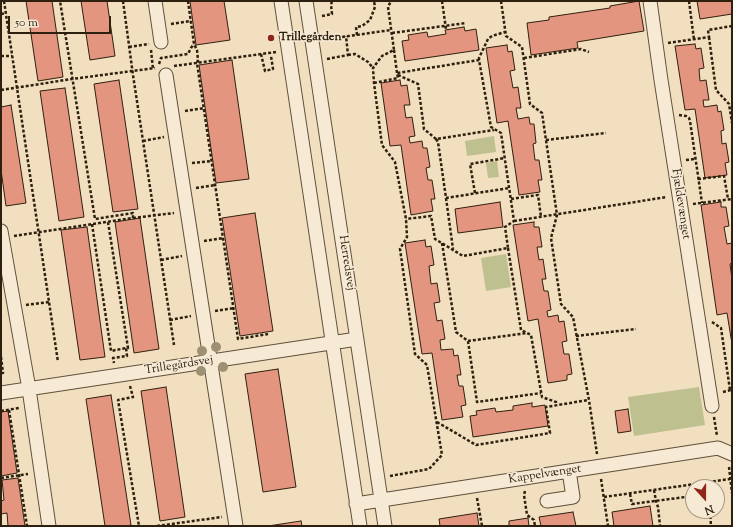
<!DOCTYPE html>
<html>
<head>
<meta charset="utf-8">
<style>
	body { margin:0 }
	#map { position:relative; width:733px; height:527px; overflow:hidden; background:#f1dfbf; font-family:"Sorts Mill Goudy",serif }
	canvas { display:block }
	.frame { position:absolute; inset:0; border:2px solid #2e200f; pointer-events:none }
	.north { position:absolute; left:685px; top:479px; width:40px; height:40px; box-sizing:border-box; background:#f6ead5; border:1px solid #a69986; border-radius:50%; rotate:159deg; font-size:11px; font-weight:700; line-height:16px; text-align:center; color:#2e200f }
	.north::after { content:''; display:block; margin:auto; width:14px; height:18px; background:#8f2418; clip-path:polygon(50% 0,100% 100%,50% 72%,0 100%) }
	.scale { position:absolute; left:8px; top:16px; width:103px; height:18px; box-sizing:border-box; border:2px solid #2e200f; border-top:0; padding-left:5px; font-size:12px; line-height:14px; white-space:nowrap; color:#2e200f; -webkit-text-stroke:3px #f6ead5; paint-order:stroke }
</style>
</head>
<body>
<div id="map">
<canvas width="733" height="527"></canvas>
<div class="frame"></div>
<div class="north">N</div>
<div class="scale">50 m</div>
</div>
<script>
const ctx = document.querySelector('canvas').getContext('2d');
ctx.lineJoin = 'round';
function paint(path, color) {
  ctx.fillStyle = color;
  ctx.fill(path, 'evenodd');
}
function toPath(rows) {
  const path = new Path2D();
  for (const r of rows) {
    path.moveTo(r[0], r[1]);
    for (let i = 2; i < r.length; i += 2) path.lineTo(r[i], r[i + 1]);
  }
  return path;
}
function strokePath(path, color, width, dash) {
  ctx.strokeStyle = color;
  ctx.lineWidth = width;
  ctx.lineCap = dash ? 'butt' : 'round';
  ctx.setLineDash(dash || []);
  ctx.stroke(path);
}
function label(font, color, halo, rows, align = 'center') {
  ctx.font = font + ' "Sorts Mill Goudy",serif';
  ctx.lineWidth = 3;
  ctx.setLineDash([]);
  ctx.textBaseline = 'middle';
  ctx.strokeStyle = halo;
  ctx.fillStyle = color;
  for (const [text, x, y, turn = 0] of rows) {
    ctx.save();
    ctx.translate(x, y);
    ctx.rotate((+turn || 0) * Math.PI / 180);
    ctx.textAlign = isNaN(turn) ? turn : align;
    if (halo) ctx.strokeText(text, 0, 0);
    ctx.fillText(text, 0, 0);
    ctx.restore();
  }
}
paint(toPath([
	[494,136,496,152,467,156,465,141],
	[497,161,499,177,488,178,486,163],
	[506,254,511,287,486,291,481,258],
	[699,387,705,425,634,436,628,397]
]), '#bec08f');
const building = toPath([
	[26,1,52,1,63,77,38,81,26,1],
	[81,1,107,1,115,56,90,60,81,1],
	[190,1,224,1,230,40,196,45,190,1],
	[639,1,644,31,577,42,578,48,531,55,527,23,549,20,549,17,610,8,610,6,639,1],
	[697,1,732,1,732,14,700,19,697,1],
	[464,27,465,31,476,29,479,50,405,61,402,41,409,40,408,35,427,32,428,37,446,34,445,30,464,27],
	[695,44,696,49,701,48,704,68,699,69,700,81,706,80,709,100,703,100,704,107,717,105,718,112,721,111,724,130,721,131,722,144,726,143,729,162,725,163,727,175,705,178,695,109,685,110,675,46,695,44],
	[507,45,508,52,512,51,515,70,510,71,513,88,518,87,521,108,516,108,518,119,529,117,530,124,534,124,536,143,533,144,535,160,539,160,542,180,538,180,540,192,519,195,508,121,497,123,486,48,507,45],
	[232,60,249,179,216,183,199,65,232,60],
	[119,80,138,209,113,212,94,84,119,80],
	[400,80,401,86,407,85,410,105,404,105,406,118,412,117,415,136,409,137,410,143,422,141,423,148,427,148,430,167,426,168,428,180,432,180,435,199,431,199,433,211,411,215,401,145,390,146,381,83,400,80],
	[65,88,84,217,59,221,40,91,65,88],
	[11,105,26,203,6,206,1,170,1,107,11,105],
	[500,202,503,227,458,233,455,209,500,202],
	[721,202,721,207,726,207,729,226,724,227,727,244,732,243,732,263,730,264,732,279,732,344,727,313,717,315,701,205,721,202],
	[255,213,273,331,240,336,222,218,255,213],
	[140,218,159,349,134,353,115,222,140,218],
	[534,222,534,227,539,227,542,247,537,247,539,260,543,259,546,279,542,279,544,291,548,291,551,310,547,311,548,317,558,315,559,322,564,321,567,341,562,342,564,354,569,354,572,374,567,375,567,380,548,383,538,319,528,321,513,225,534,222],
	[87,227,105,357,80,360,61,230,87,227],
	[425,240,426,247,431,246,434,265,429,266,431,284,437,283,440,302,434,303,437,321,442,320,445,339,440,340,441,350,453,349,454,356,458,355,461,375,457,375,459,386,463,386,466,405,461,406,463,417,442,420,432,353,422,354,405,243,425,240],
	[278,369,296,487,263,492,245,374,278,369],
	[166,387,185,517,160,521,141,391,166,387],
	[111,395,131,525,126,526,105,526,86,399,111,395],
	[532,403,532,407,545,405,548,426,473,437,470,416,477,415,476,411,495,408,496,412,513,410,513,406,532,403],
	[628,409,631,431,618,433,615,411,628,409],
	[8,411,17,473,1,476,1,412,8,411],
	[18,478,25,526,8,526,7,513,1,514,1,501,4,500,2,480,18,478],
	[650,506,653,526,614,526,612,512,650,506],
	[573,512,576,526,541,526,539,517,573,512],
	[477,513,479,526,440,526,439,519,477,513],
	[528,518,529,526,509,526,509,521,528,518],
	[301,521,302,526,268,526,301,521]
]);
paint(building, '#e49580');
strokePath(building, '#2e200f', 1);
const minor = toPath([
	[155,1,161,42],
	[281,1,360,526],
	[306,1,385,526],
	[650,1,661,80,712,406],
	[166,75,236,526],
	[1,231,29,389,49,526],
	[1,393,357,339],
	[547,501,573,497,569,471],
	[356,504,718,448,732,454]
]);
strokePath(minor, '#5f503b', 15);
strokePath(toPath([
	[4,1,58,362],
	[123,1,133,75,174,345],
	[188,1,194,44,197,50,198,60,197,63,238,339,268,334],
	[442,1,446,29],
	[501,1,506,36,522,47,530,104,542,113,557,215,551,238,561,304,573,317,589,400,597,454],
	[689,1,694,40],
	[1,14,6,13],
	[322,16,332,14,331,5,332,1],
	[171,24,191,21],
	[392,33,466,23],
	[357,35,356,27,362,26,370,20,375,7,374,1],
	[342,37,391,30],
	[709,37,716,90,729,104,732,123],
	[668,43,709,37,708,30,732,26],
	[129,47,149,44],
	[151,50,153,69],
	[394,50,397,73],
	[261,54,265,71,273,69,271,56],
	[348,55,355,54,368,62,373,68],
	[1,56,12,56],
	[524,58,581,49,589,52],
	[327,59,348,55,346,36],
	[479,60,479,58,488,39,492,36,505,32],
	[159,64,161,58,188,54,191,48,194,44],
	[174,66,276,52],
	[398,75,418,84,424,129,436,139,494,130],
	[374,83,398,78,397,73,479,60,491,127,501,133,514,221,505,227,508,248,463,256,435,239,431,216,406,219],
	[1,90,72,79,155,68],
	[185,111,204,108],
	[679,115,686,116,689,118,690,121,702,203],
	[436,139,438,142,446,198,509,188],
	[546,140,606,133],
	[143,141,164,137],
	[686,160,695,159],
	[192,163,212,161],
	[698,179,724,176,728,199],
	[196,188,215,185],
	[475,193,470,164,505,158],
	[446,198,453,249],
	[511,199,538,195,541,217],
	[693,204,732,199],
	[133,218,174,213],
	[514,221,667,197],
	[108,222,128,348,126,348,127,356,113,358,114,363],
	[92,224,111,351,126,348],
	[14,236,133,218,133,213,95,219,60,1],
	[204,241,223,238],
	[442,243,456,332,468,341,527,333],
	[508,248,521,330,531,335,542,397,556,402,557,405],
	[161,260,182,256],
	[26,305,49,302],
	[215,311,234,308],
	[170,320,191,316],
	[712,322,721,328,730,390],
	[576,336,636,329],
	[468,341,477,402,541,393],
	[1,357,3,373,1,373],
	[130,386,133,397,118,400,139,526],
	[723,392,731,390,732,391],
	[9,410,27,526],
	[1,411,19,408],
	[714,417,717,436],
	[437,422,476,445,550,433,546,407,588,400],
	[729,467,732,493],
	[390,476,429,469,442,455,427,365,415,354,400,249,407,237,406,219,395,162,382,145,374,83,373,68,382,56,394,50,388,7,391,1],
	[1,478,28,474],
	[601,479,608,526],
	[707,482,708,487],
	[654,490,656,501,658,507,660,526],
	[525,491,524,495,527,515,534,520,535,526],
	[630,494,632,504,693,496],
	[604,497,730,479],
	[477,498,482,526],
	[710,511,711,526],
	[157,526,222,517]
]), '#2e200f', 2.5, [3, 2]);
strokePath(minor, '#f6ead5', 13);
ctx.fillStyle = '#9d9073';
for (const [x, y] of [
	[216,347],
	[202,351],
	[223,367],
	[201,371]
]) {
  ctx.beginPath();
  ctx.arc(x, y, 5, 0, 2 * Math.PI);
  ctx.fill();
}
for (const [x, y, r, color] of [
	[271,38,4,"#8f2418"]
]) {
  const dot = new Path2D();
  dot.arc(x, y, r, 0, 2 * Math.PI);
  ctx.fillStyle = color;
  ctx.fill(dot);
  strokePath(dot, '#f6ead5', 1.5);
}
label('bold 12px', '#2e200f', '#f6ead5', [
	["Trillegården",279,38]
], 'left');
label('12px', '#2e200f', '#f6ead5', [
	["Fjældevænget",680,204,81],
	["Herredsvej",346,263,81],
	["Trillegårdsvej",179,366,-9],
	["Kappelvænget",545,475,-9]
]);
</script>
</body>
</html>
